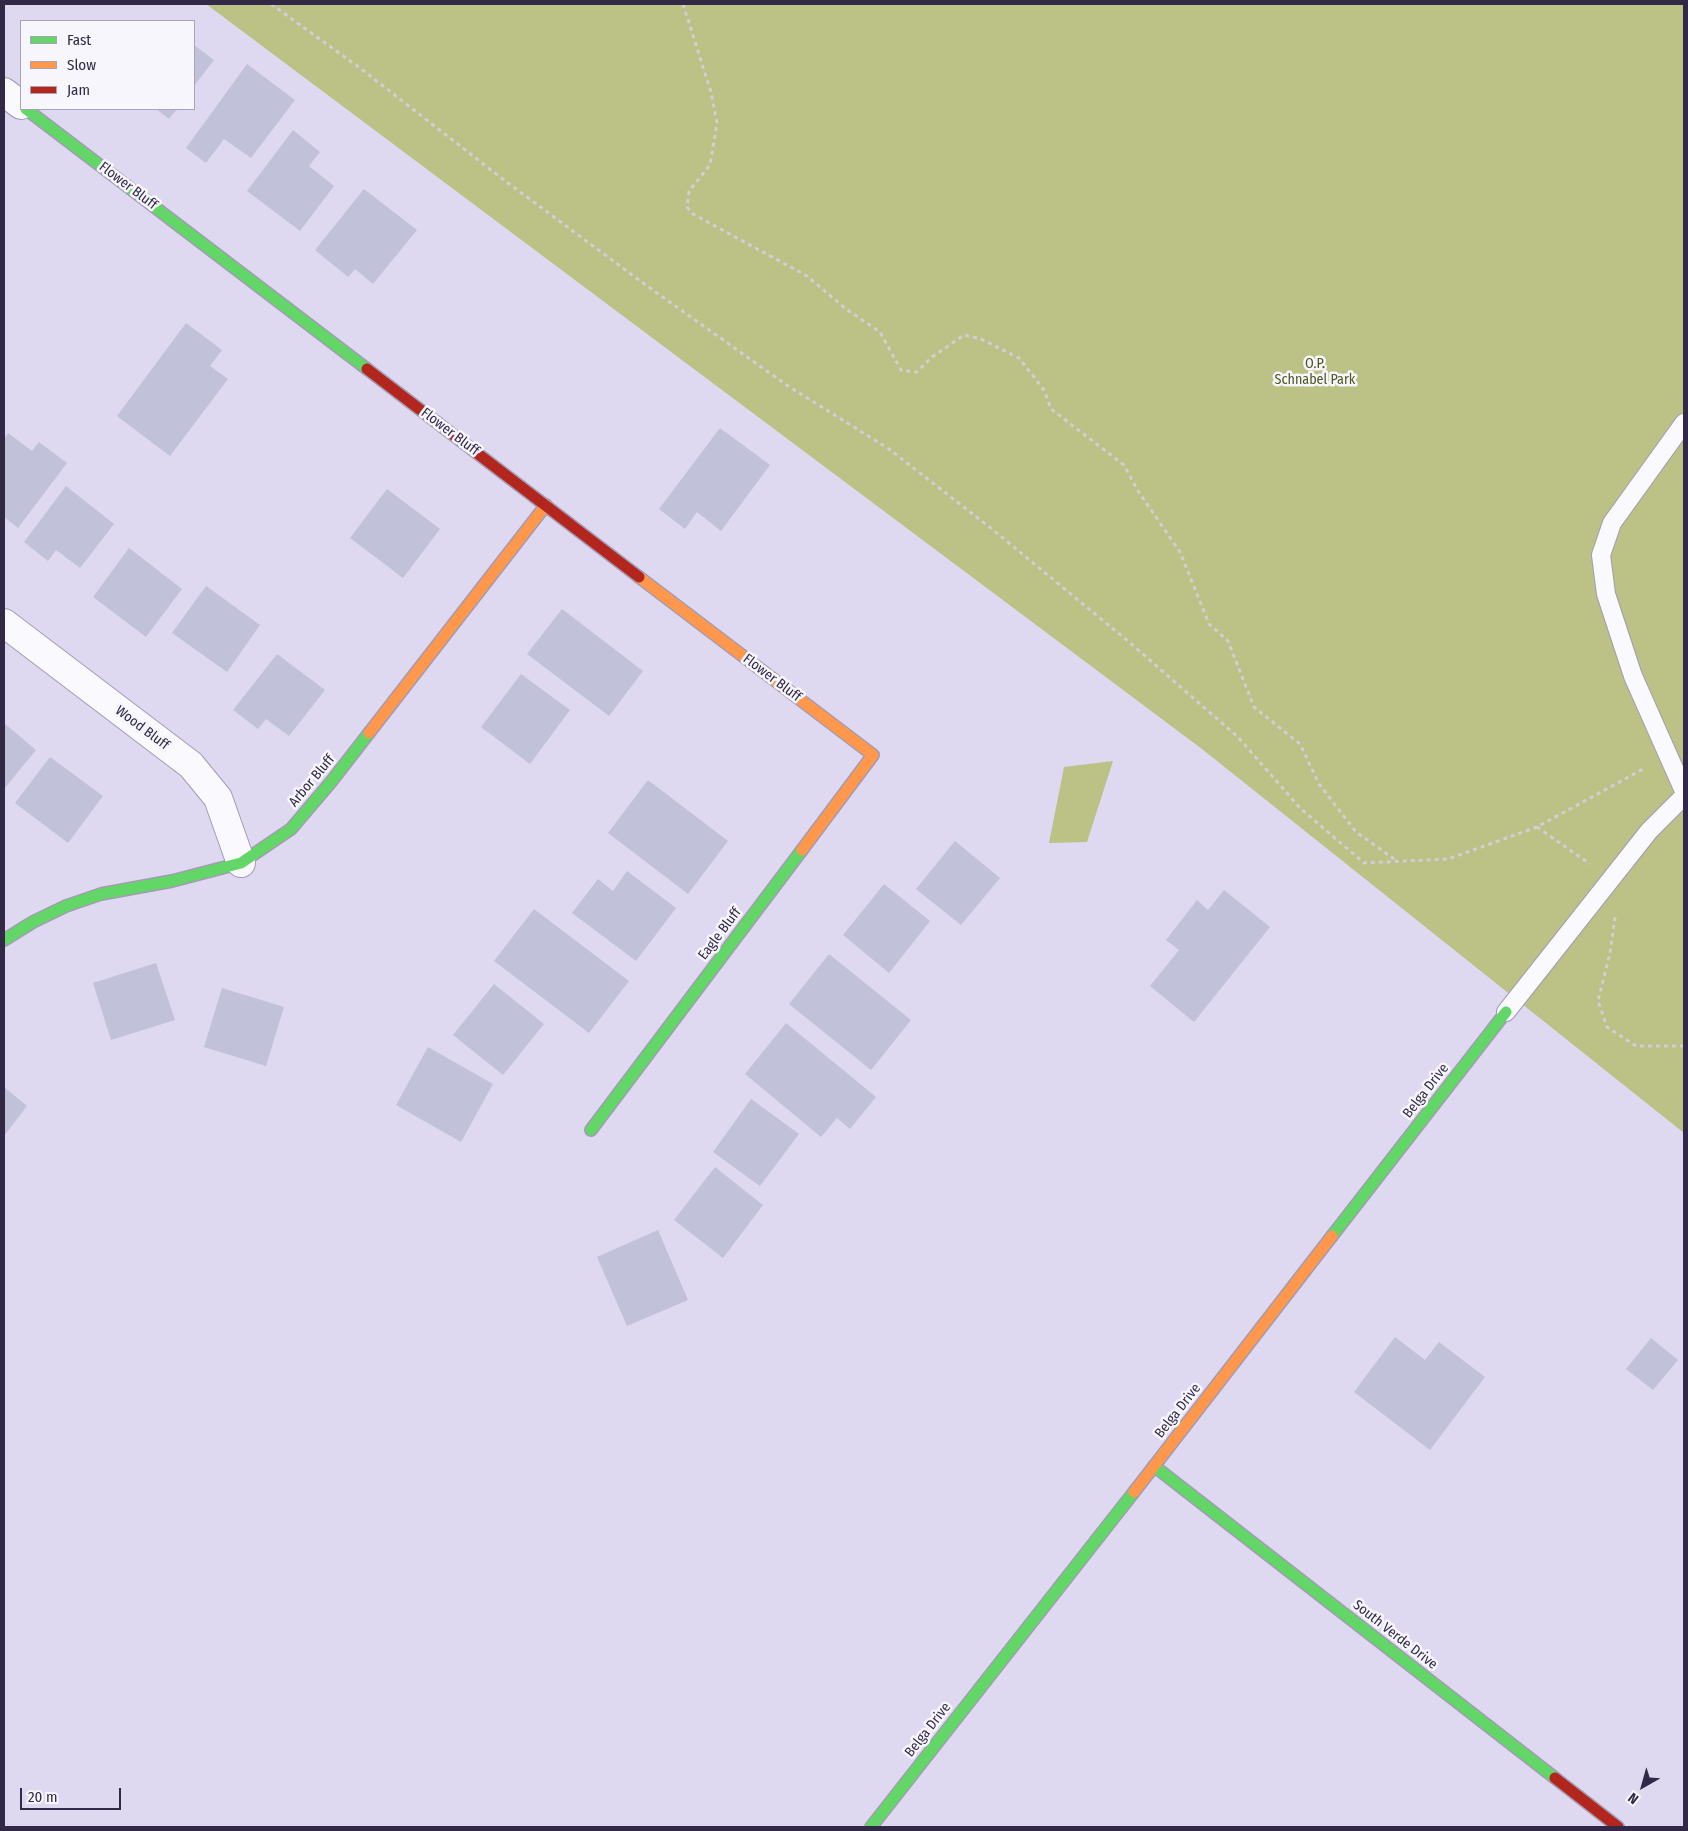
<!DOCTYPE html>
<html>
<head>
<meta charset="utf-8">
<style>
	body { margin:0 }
	#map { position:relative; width:1688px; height:1831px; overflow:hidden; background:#ded8f0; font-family:"Fira Sans Condensed",sans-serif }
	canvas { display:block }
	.frame { position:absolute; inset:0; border:5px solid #312945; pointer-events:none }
	.legend { position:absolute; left:20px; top:20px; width:175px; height:90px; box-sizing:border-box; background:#f7f6fd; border:1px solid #a8a4b3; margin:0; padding:6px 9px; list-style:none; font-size:15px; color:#312945 }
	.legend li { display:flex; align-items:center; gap:10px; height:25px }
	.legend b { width:25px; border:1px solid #a8a4b3 }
	.north { position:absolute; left:1618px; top:1761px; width:50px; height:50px; -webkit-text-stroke:4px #f7f6fd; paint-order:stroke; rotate:218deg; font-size:14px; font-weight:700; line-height:20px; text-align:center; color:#312945 }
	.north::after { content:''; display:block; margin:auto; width:18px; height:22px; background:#312945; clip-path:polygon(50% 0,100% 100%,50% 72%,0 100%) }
	.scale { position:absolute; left:20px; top:1788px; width:101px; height:22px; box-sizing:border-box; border:2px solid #312945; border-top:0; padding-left:6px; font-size:15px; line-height:18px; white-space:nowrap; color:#312945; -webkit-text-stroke:4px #f7f6fd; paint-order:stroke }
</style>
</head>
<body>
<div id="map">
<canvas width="1688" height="1831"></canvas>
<div class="frame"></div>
<ul class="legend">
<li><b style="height:6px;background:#63d668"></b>Fast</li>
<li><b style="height:6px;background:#ff974d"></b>Slow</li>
<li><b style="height:6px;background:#b3261e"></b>Jam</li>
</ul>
<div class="north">N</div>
<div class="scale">20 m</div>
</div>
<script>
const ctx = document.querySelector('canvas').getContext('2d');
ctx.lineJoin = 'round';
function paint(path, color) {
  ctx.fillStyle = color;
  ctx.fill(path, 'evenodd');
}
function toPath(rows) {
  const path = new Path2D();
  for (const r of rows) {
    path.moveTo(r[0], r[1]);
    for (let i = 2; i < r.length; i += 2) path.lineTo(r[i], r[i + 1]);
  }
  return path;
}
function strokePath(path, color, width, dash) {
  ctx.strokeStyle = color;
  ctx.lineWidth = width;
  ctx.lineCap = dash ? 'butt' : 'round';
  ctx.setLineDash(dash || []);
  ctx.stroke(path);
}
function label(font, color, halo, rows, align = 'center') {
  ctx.font = font + ' "Fira Sans Condensed",sans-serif';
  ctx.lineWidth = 5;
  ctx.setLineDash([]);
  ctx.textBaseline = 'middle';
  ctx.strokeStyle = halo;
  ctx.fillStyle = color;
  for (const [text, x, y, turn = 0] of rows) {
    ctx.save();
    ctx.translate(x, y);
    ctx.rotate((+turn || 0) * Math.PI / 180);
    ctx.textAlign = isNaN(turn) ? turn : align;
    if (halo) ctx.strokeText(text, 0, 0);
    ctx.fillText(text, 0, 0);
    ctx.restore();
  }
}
paint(toPath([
	[206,4,1684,4,1684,1133,1202,749],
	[1113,761,1087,842,1049,843,1064,767]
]), '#bcc185');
paint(toPath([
	[194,45,214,60,194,86],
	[247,64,295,100,251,158,224,139,206,163,186,148],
	[156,109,177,109,169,119],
	[293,130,320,152,309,166,334,186,300,231,247,191],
	[364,189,417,230,373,284,355,269,348,277,315,250],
	[186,323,222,350,210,366,228,379,170,456,117,416],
	[720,428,770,465,721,531,697,512,685,529,659,509],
	[8,433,32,451,39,442,67,463,18,528,4,517,4,439],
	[66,486,114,524,80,568,56,550,48,561,24,542],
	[387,489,440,529,403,578,350,538],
	[129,548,182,589,146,637,93,597],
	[206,586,260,625,227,672,172,633],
	[562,609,643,671,609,716,527,654],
	[277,654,325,690,289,736,266,719,258,729,233,710],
	[521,674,570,710,530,764,481,727],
	[4,723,36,750,4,789],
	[50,757,103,796,68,843,15,803],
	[648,780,728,841,688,894,608,833],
	[955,841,1000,878,961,925,916,889],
	[627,871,676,908,636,961,572,913,598,879,613,891],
	[884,884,930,921,889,973,843,935],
	[1224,890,1270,927,1194,1022,1150,986,1179,950,1166,940,1197,900,1208,910],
	[534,909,629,981,589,1033,494,961],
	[829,954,911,1020,871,1070,789,1004],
	[156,963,175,1020,111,1040,93,983],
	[494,984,544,1024,503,1075,453,1035],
	[222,988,284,1007,266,1066,204,1047],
	[786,1023,876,1097,850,1129,837,1118,821,1137,745,1074],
	[428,1047,493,1084,461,1142,396,1105],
	[4,1087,27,1106,4,1136],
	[751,1099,799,1134,760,1186,713,1152],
	[715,1167,763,1205,723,1258,674,1220],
	[658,1230,688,1300,627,1326,597,1257],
	[1395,1337,1425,1360,1439,1342,1485,1377,1430,1450,1354,1392],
	[1651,1338,1678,1360,1653,1390,1626,1369]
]), '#c2c1da');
const lane = toPath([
	[1684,423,1612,523,1601,555,1606,594,1633,676,1684,791],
	[1506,1012,1649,831,1684,796]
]);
const street = toPath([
	[4,92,21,105],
	[4,623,191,765,218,798,241,863]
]);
const fast = toPath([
	[26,109,367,369],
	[4,940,33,922,66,906,101,894,172,881,241,863,291,829,331,782,369,733],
	[591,1130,802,850],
	[1332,1236,1506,1012],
	[1154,1466,1555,1778],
	[871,1827,1134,1492]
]);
const slow = toPath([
	[639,577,873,755,802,850],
	[369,733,546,505],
	[1134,1492,1332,1236]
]);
const jam = toPath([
	[367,369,639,577],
	[1555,1778,1618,1827]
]);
strokePath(lane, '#a29cb3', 20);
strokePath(street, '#a29cb3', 30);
strokePath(fast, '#a29cb3', 14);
strokePath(slow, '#a29cb3', 14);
strokePath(jam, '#a29cb3', 14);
strokePath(toPath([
	[271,4,360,68,500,177,643,283,788,386,889,449,992,529,1129,642,1238,737,1300,808,1364,863,1448,859,1537,827,1645,768],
	[683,4,711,92,717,123,710,165,689,191,687,207,693,214,807,276,846,309,880,332,901,370,917,372,932,357,964,335,981,339,1019,358,1044,390,1051,409,1124,465,1138,491,1180,552,1209,624,1228,641,1254,707,1300,744,1319,784,1356,832,1397,861],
	[1537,827,1590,864],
	[1615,917,1610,953,1598,1001,1607,1027,1636,1046,1684,1046]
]), '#d0cfd6', 3, [4, 4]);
strokePath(lane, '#faf9fd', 18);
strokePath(street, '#faf9fd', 28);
strokePath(fast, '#63d668', 11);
strokePath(slow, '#ff974d', 11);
strokePath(jam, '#b3261e', 11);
label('14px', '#312945', '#f7f6fd', [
	["Flower Bluff",128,186,37],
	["Flower Bluff",450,432,37],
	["Flower Bluff",772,678,37],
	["Wood Bluff",142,728,37],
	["Arbor Bluff",312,781,-50],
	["Eagle Bluff",720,934,-53],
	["Belga Drive",1426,1091,-52],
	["Belga Drive",1178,1411,-52],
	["South Verde Drive",1395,1635,38],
	["Belga Drive",928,1730,-52]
]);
label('14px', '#50571e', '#f7f6fd', [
	["O.P.",1315,364],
	["Schnabel Park",1315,380]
]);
</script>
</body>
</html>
